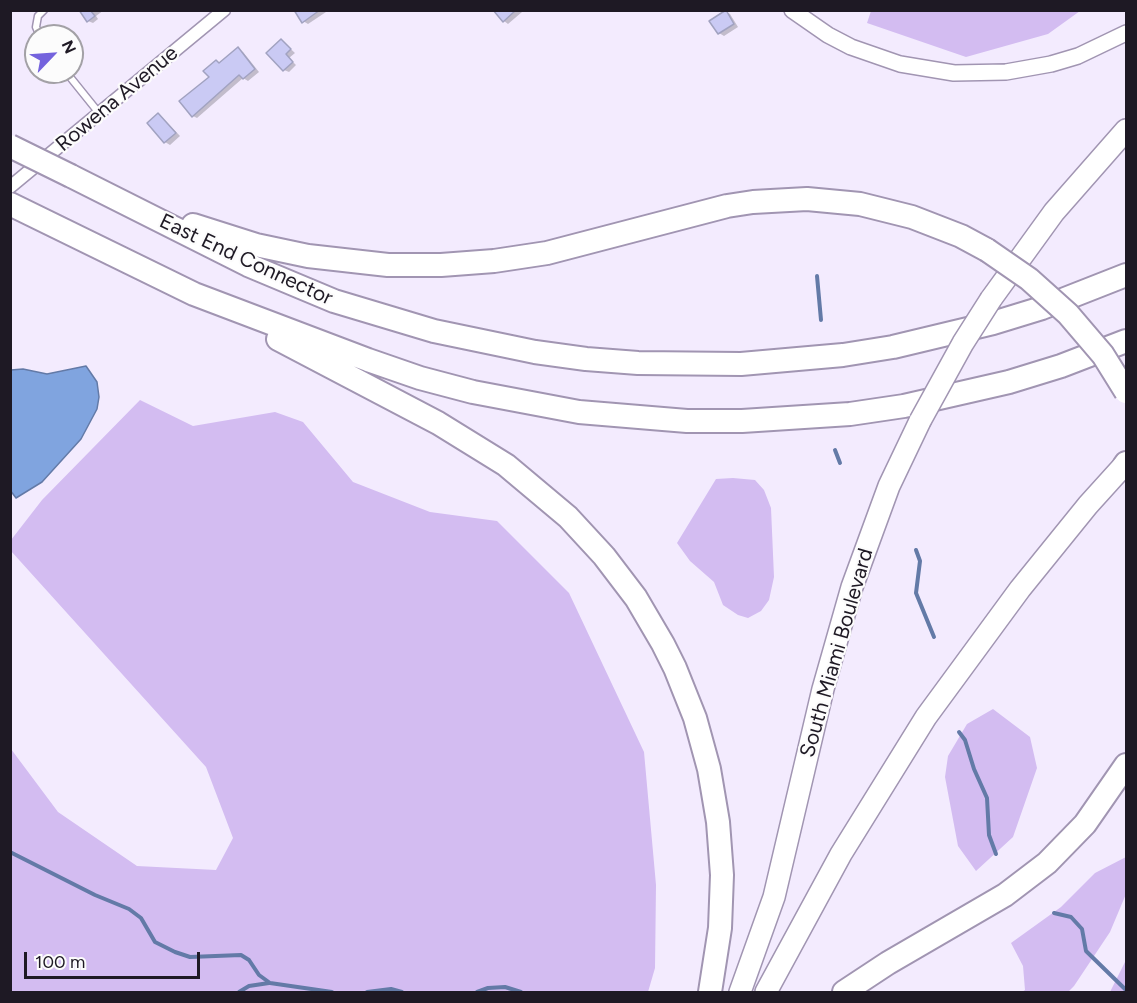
<!DOCTYPE html>
<html>
<head>
<meta charset="utf-8">
<style>
	body { margin:0 }
	#map { position:relative; width:1137px; height:1003px; overflow:hidden; background:#f3ebfe; font-family:Figtree,sans-serif }
	canvas { display:block }
	.frame { position:absolute; inset:0; border:12px solid #1e1924; pointer-events:none }
	.north { position:absolute; left:24px; top:24px; width:60px; height:60px; box-sizing:border-box; background:#fcfcfc; border:2px solid #a3a1a6; border-radius:50%; rotate:65deg; font-size:16px; font-weight:700; line-height:24px; text-align:center; color:#1e1924 }
	.north::after { content:''; display:block; margin:auto; width:21px; height:27px; background:#7463dd; clip-path:polygon(50% 0,100% 100%,50% 72%,0 100%) }
	.scale { position:absolute; left:24px; top:952px; width:176px; height:27px; box-sizing:border-box; border:3px solid #1e1924; border-top:0; padding-left:8px; font-size:18px; line-height:21px; white-space:nowrap; color:#1e1924; -webkit-text-stroke:4px #fcfcfc; paint-order:stroke }
</style>
</head>
<body>
<div id="map">
<canvas width="1137" height="1003"></canvas>
<div class="frame"></div>
<div class="north">N</div>
<div class="scale">100 m</div>
</div>
<script>
const ctx = document.querySelector('canvas').getContext('2d');
ctx.lineJoin = 'round';
function paint(path, color) {
  ctx.fillStyle = color;
  ctx.fill(path, 'evenodd');
}
function toPath(rows) {
  const path = new Path2D();
  for (const r of rows) {
    path.moveTo(r[0], r[1]);
    for (let i = 2; i < r.length; i += 2) path.lineTo(r[i], r[i + 1]);
  }
  return path;
}
function strokePath(path, color, width, dash) {
  ctx.strokeStyle = color;
  ctx.lineWidth = width;
  ctx.lineCap = dash ? 'butt' : 'round';
  ctx.setLineDash(dash || []);
  ctx.stroke(path);
}
function label(font, color, halo, rows, align = 'center') {
  ctx.font = font + ' Figtree,sans-serif';
  ctx.lineWidth = 4.5;
  ctx.setLineDash([]);
  ctx.textBaseline = 'middle';
  ctx.strokeStyle = halo;
  ctx.fillStyle = color;
  for (const [text, x, y, turn = 0] of rows) {
    ctx.save();
    ctx.translate(x, y);
    ctx.rotate((+turn || 0) * Math.PI / 180);
    ctx.textAlign = isNaN(turn) ? turn : align;
    if (halo) ctx.strokeText(text, 0, 0);
    ctx.fillText(text, 0, 0);
    ctx.restore();
  }
}
paint(toPath([
	[871,11,871,10,1080,11,1048,34,966,57,867,23],
	[140,400,193,426,275,412,303,422,353,482,430,512,497,521,569,593,644,752,656,885,655,968,648,992,11,992,11,749,58,812,137,866,216,870,233,838,206,767,11,551,11,540,42,500],
	[733,478,755,480,764,490,771,508,774,577,769,600,761,611,748,618,738,615,723,605,714,582,690,561,677,543,716,479],
	[993,709,1030,737,1037,768,1013,837,976,871,958,846,945,777,948,756,967,724],
	[1126,857,1126,894,1110,932,1074,986,1068,992,1022,992,1025,990,1023,966,1011,943,1061,907,1095,873],
	[1126,960,1126,992,1110,992]
]), '#d3bcf1');
const water = toPath([
	[86,366,97,382,99,397,97,409,81,439,42,482,16,498,10,490,11,370,23,369,47,374,86,366]
]);
paint(water, '#80a4df');
strokePath(water, '#637aa7', 1.5);
paint(toPath([
	[81,10,104,10,96,16,98,19,93,23,88,21],
	[296,10,325,10,326,12,308,24,303,21],
	[496,10,521,10,522,12,508,24,504,21],
	[726,12,730,14,738,27,724,36,719,33],
	[281,40,295,53,289,58,296,65,289,72,284,70],
	[238,49,243,52,259,72,248,81,243,78,197,118,193,116,211,78,220,64],
	[159,114,180,136,170,145,165,142]
]), '#0003');
strokePath(toPath([
	[817,276,821,320],
	[835,450,840,463],
	[916,550,920,561,916,593,934,637],
	[959,732,965,740,974,769,987,798,989,835,996,854],
	[10,852,95,895,129,909,141,918,155,942,175,952,190,957,241,955,249,960,259,975,270,983,332,992],
	[1054,913,1071,917,1082,929,1086,951,1126,990],
	[239,992,249,986,269,983],
	[367,992,391,989,402,992],
	[477,992,488,988,505,987,521,992]
]), '#637aa7', 4);
const building = toPath([
	[79,10,90,10,95,16,87,22,79,10],
	[294,10,320,10,302,23,294,10],
	[493,10,516,10,503,22,493,10],
	[726,10,734,24,718,34,709,21,726,10],
	[281,39,291,49,286,54,293,62,283,71,266,53,281,39],
	[238,47,255,69,243,79,239,75,192,117,179,101,209,77,203,71,216,60,219,63,238,47],
	[158,113,176,133,164,143,147,123,158,113]
]);
paint(building, '#cacaf4');
strokePath(building, '#a1a2c0', 1.5);
const service = toPath([
	[40,36,36,27,38,16,44,10],
	[66,72,99,113]
]);
const minor = toPath([
	[10,187,224,10]
]);
const tertiary = toPath([
	[792,10,828,35,851,47,900,64,954,73,1006,72,1051,64,1078,56,1126,33]
]);
const trunk = toPath([
	[991,299,1054,212,1126,130],
	[740,992,774,897,823,689,852,587,889,486,920,421],
	[766,992,841,854,926,717,1020,589,1088,505,1126,463]
]);
const motorway = toPath([
	[71,176,248,265,334,301,434,331,535,352,586,359,638,363,741,364,843,355,893,347,993,323,1042,308,1126,275],
	[10,204,194,294,368,360,420,378,473,392,579,412,687,421,742,421,850,414,904,406,1009,382,1061,366,1126,341],
	[193,225,256,245,308,256,388,265,441,265,494,261,547,253,727,206,753,202,807,199,860,204,912,217,961,236,987,250],
	[278,339,438,423,506,465,568,517,604,556,636,598,663,644,675,668,695,718,709,769,718,822,722,875,720,928,710,992],
	[1124,466,1126,463],
	[844,992,888,963,1005,895,1047,863,1085,824,1126,765]
]);
strokePath(service, '#a195b2', 9);
strokePath(minor, '#a195b2', 15);
strokePath(tertiary, '#a195b2', 18);
strokePath(trunk, '#a195b2', 24);
strokePath(motorway, '#a195b2', 26);
strokePath(service, '#fff', 6);
strokePath(minor, '#fff', 12);
strokePath(tertiary, '#fff', 15);
strokePath(trunk, '#fff', 21);
strokePath(motorway, '#fff', 22);
const trunkBridge = toPath([
	[920,421,963,343,991,299]
]);
const motorwayBridge = toPath([
	[10,146,71,176],
	[987,250,1029,279,1068,314,1103,355,1126,392]
]);
strokePath(trunkBridge, '#a195b2', 24, []);
strokePath(motorwayBridge, '#a195b2', 26, []);
strokePath(trunkBridge, '#fff', 21);
strokePath(motorwayBridge, '#fff', 22);
label('21px', '#1e1924', '#fcfcfc', [
	["Rowena Avenue",117,99,-40],
	["East End Connector",246,260,25],
	["South Miami Boulevard",837,653,-74]
]);
</script>
</body>
</html>
